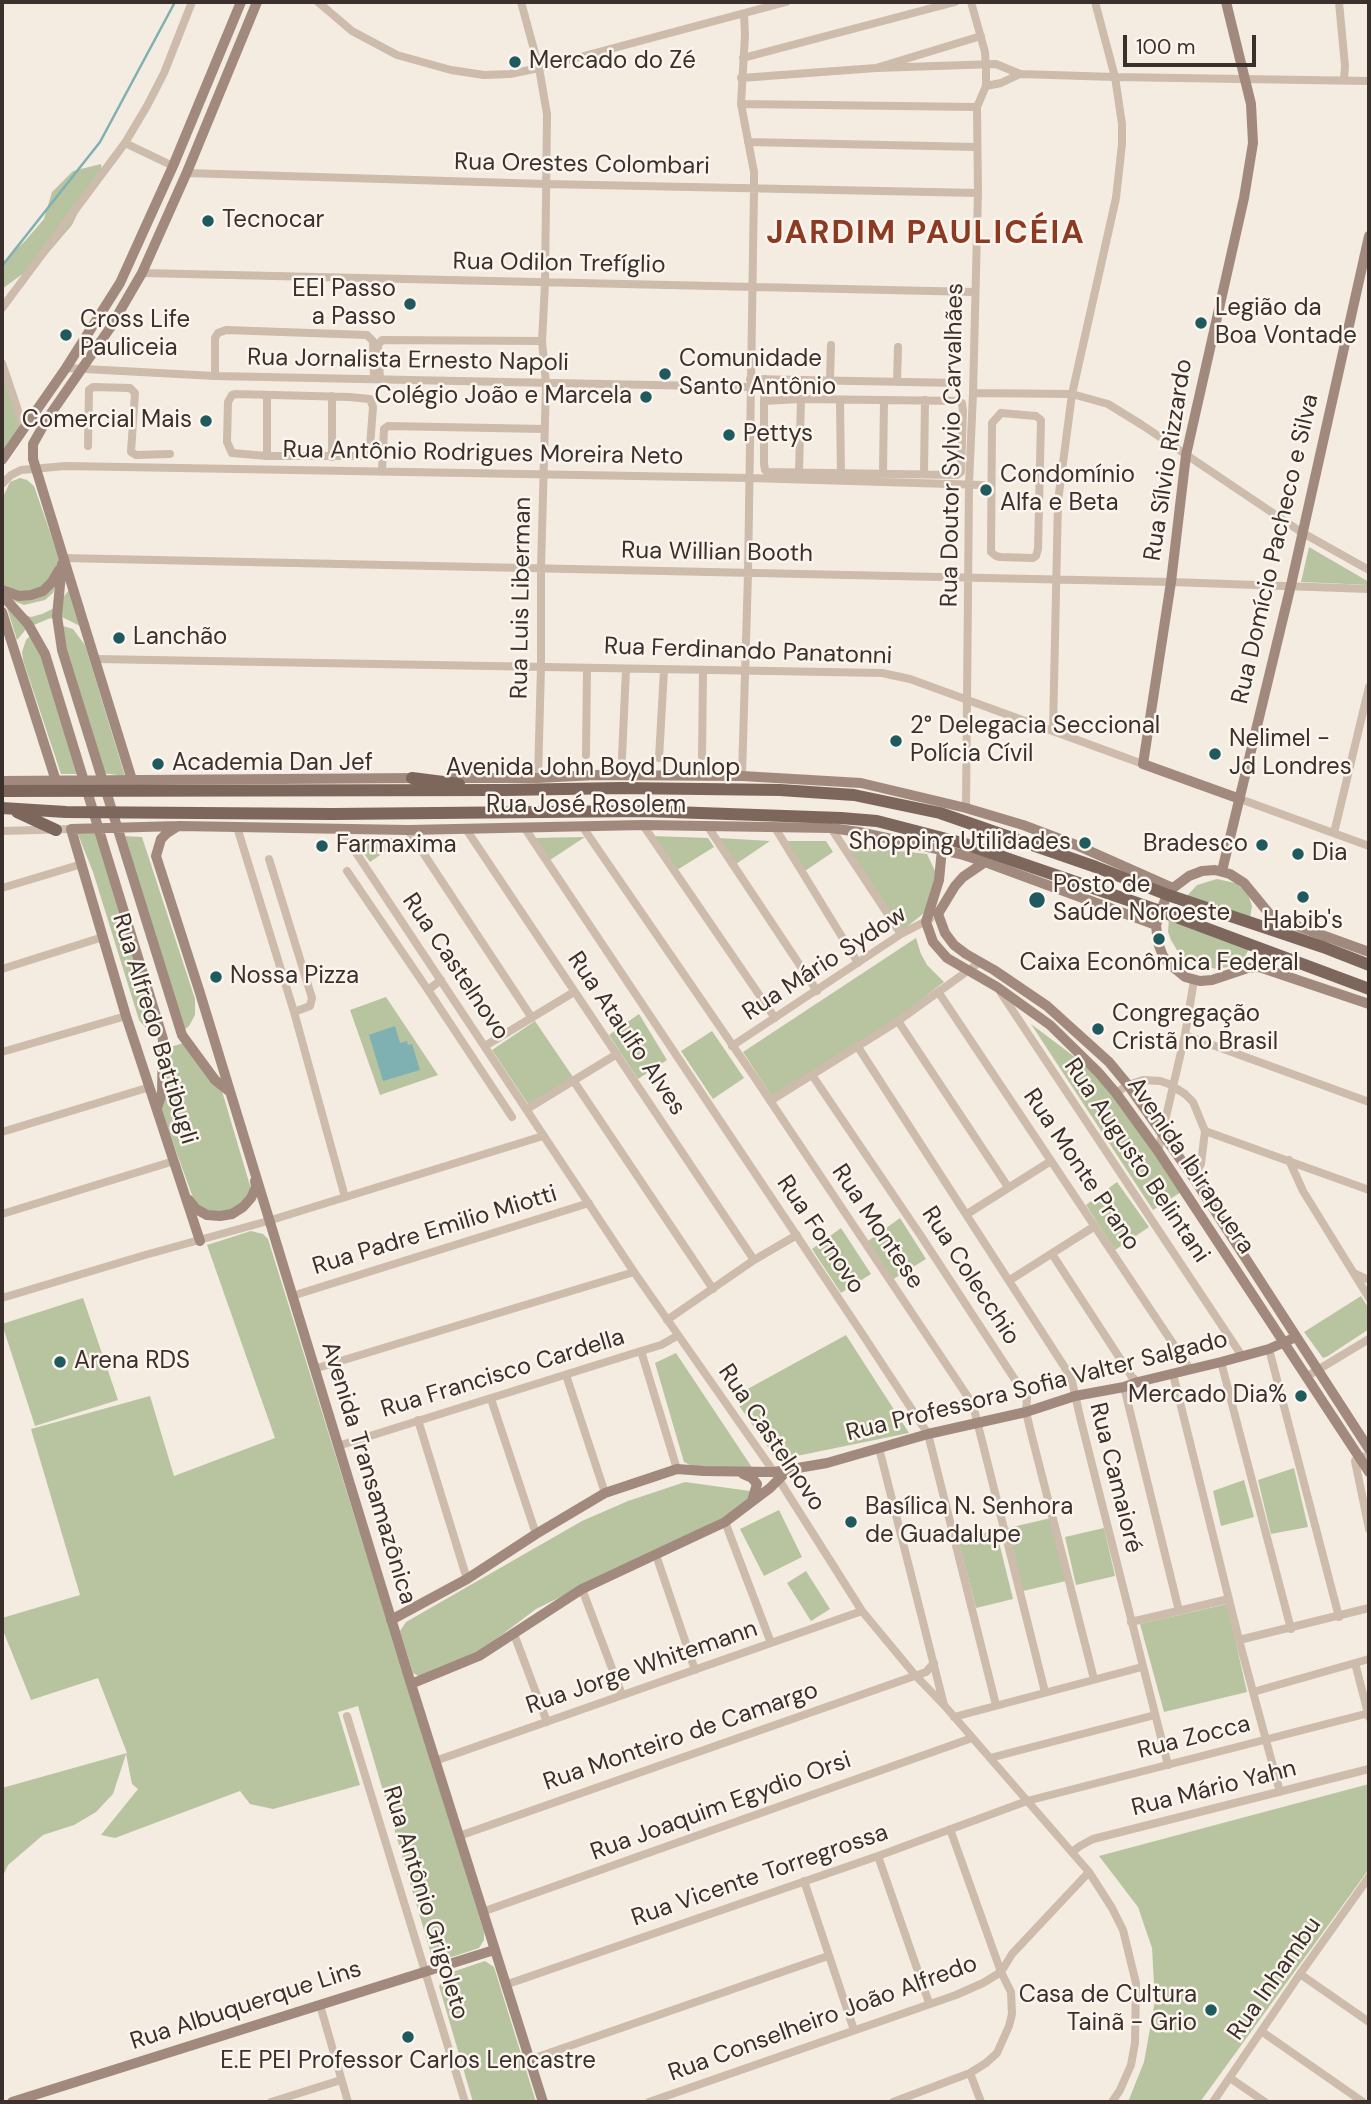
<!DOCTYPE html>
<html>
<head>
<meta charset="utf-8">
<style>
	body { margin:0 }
	#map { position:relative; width:1371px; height:2104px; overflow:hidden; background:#f4ebe1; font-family:"DM Sans",sans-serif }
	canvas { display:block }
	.frame { position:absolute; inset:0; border:4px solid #3b302b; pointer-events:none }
	.scale { position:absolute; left:1123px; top:35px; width:133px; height:32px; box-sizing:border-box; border:4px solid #3b302b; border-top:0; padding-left:9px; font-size:21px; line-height:24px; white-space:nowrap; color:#3b302b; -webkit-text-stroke:5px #fbf5ee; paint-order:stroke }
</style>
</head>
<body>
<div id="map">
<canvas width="1371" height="2104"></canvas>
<div class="frame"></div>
<div class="scale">100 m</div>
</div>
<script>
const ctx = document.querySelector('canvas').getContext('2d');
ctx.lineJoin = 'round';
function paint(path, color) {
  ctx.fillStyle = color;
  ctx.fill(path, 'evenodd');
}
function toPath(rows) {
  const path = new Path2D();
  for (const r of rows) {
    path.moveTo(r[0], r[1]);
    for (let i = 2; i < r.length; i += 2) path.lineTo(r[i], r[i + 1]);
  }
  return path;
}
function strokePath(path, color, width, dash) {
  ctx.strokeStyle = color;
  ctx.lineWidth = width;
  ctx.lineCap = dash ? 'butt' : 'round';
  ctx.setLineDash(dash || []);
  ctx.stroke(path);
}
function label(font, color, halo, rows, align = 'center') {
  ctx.font = font + ' "DM Sans",sans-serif';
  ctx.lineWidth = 5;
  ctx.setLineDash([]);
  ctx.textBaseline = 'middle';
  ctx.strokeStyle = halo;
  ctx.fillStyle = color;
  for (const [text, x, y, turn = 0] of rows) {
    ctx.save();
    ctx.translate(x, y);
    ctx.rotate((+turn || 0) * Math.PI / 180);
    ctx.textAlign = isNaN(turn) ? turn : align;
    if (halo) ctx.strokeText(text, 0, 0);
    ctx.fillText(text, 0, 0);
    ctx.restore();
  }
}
paint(toPath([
	[101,164,103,177,84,200,72,225,43,259,2,289,2,263,25,241,44,219,52,192,73,171],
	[2,374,20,426,2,457],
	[20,478,27,480,34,486,60,561,60,574,53,593,45,600,24,605,14,601,2,585,2,499,10,482],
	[1309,547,1369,582,1369,585,1301,582],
	[69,590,80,626,60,616,48,619,27,628,17,640,7,608,31,617,42,614,54,608],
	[63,626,73,629,85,645,125,776,102,773,63,650],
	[32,634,44,655,80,774,61,774,23,660,22,652,26,640],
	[77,832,98,833,160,1037,151,1034,139,1020,93,872],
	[123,836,142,837,195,999,195,1015,189,1026,183,1031],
	[653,836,708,838,714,847,677,870],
	[585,837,550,860,534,838],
	[404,838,370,862,353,839],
	[719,838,770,841,736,864],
	[781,841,826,841,833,852,802,873],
	[845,845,927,854,936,873,924,913,903,930],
	[1217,879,1235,883,1243,889,1249,897,1252,906,1250,918,1186,897,1197,885],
	[1169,917,1250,946,1245,957,1239,963,1228,967,1217,969,1193,964,1177,950,1171,940,1168,932],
	[916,938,921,954,927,965,944,982,903,1014,773,1098,743,1052],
	[386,997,438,1075,380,1095,350,1010],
	[639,1014,667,1060,638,1079,609,1035],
	[535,1021,573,1077,530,1107,492,1050],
	[1031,1024,1104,1079,1181,1192,1153,1210],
	[712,1031,744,1078,713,1099,681,1051],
	[184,1043,222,1091,251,1189,241,1206,220,1214,196,1206,160,1107,166,1048],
	[1117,1182,1149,1227,1115,1250,1086,1205],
	[900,1218,926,1259,892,1280,868,1241],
	[841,1228,871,1274,841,1293,812,1249],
	[251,1231,263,1234,268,1239,484,1932,484,1940,479,1948,443,1960,437,1959,431,1954,358,1706,338,1712,360,1785,273,1809,250,1804,240,1791,115,1838,101,1835,138,1789,132,1784,126,1754,113,1794,96,1812,74,1825,43,1835,8,1865,2,1878,2,1788,127,1753,98,1678,31,1700,2,1628,2,1618,80,1595,31,1429,150,1396,174,1476,275,1438,207,1245],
	[1361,1296,1369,1309,1369,1329,1328,1356,1323,1358,1304,1332],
	[83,1298,118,1400,35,1426,2,1324],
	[846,1335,909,1433,777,1460,733,1397],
	[676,1353,755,1472,694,1467,684,1462,655,1363],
	[1294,1468,1308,1527,1271,1534,1258,1480],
	[1244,1480,1254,1517,1221,1526,1213,1491],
	[685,1482,750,1491,753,1496,738,1510,536,1609,475,1655,420,1677,413,1673,400,1631,406,1622,582,1521,628,1501],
	[779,1510,802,1557,764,1576,740,1529],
	[1051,1518,1066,1581,1023,1591,1008,1528],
	[1104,1528,1115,1576,1076,1585,1065,1537],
	[996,1530,1013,1599,976,1608,958,1539],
	[806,1571,830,1609,811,1621,787,1583],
	[1227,1604,1247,1692,1164,1712,1140,1624],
	[1369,1784,1369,1869,1200,2102,1128,2102,1144,2062,1155,2001,1152,1948,1138,1907,1099,1856],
	[485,1961,494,1967,536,2102,473,2102,439,1986,446,1974]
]), '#b8c4a0');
paint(toPath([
	[395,1026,400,1043,407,1041,408,1045,412,1044,420,1070,383,1081,369,1035]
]), '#7fb0b2');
strokePath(toPath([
	[2,266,100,142,175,2]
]), '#7fb0b2', 2.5);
strokePath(toPath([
	[318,2,352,31,397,55,451,70,484,75,510,74,539,68,786,2],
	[521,2,539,68,547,114,545,284,542,341,546,384,541,568,541,667,538,778],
	[1339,2,1345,66,1344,80],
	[743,58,955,2],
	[876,68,996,64,1020,74,1115,77,1369,81],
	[741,78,876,68,981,36],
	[986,86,1001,83,1020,74],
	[741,104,977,107],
	[748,142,977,147],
	[125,143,173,166],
	[186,173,546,184,978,193],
	[142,273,975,292],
	[2,308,125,143,147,106,164,73,192,2],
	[2,363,24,428],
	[66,368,215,376,750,387],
	[215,376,215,338,218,333,226,330,367,335,373,341,374,379],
	[380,379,378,345,382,340,542,341],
	[750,379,959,383],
	[830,380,831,345],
	[897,382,898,347],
	[973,393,1072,394,1108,404,1142,425,1301,532,1369,570],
	[236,394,349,397,370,399,373,407,370,447,367,453,362,456,267,456,232,453,227,442,228,402,232,395,236,394],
	[840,400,841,478],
	[764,401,764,464,765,470,767,472,957,475,961,472,963,411,962,403,959,401,801,399,764,401,765,379],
	[1001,413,1036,416,1041,420,1038,549,1036,556,1033,558,1000,557,996,556,991,552,992,423,1001,413],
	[88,446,89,390,93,387,130,388,135,393,131,452,136,455,170,454],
	[267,456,267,395],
	[332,457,332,396],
	[799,471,801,399],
	[382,472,384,429,388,426,544,429],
	[883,473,884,400],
	[924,474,925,400],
	[2,484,11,475,21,470,65,466,750,478,983,485],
	[63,558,1171,582,1369,589],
	[96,659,882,673,910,679,1143,764],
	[1053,730,1058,501,1072,394,1116,198,1122,144,1122,124,1115,77,1095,2],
	[586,755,587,669],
	[702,756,703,670],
	[622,757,626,669],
	[659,758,664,670],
	[742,776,748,573,754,189,754,172,741,104,745,35,744,14],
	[1240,799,1369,846],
	[966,808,969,484,973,393,978,193,977,107,986,86,986,70,985,52,971,2],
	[643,825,775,1018],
	[582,826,753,1075,970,1400,975,1413,1045,1692],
	[774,826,858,963],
	[237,827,294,1012,345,1197],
	[524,827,863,1335,928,1434,996,1705],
	[708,827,817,991],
	[831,828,901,934],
	[466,829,754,1260],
	[341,830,634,1272,774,1472,862,1611,915,1675,944,1705,1089,1872,1112,1908,1123,1930,1136,1983,1135,2043,1131,2065,1120,2090,1112,2102],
	[408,830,532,1018],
	[2,831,71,829],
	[1334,833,1369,687],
	[269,859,312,998,310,1006,294,1012],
	[347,871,428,990,441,980],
	[2,888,82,864],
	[2,969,103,937],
	[428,990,512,1117],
	[939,993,1190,1369],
	[1001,993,1242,1356],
	[898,1021,1008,1187],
	[1185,1035,1369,1102],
	[485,1046,574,992],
	[732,1046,901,934,930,919],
	[858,1047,1071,1377,1081,1421,1168,1765],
	[2,1052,126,1016],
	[812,1075,921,1236,1027,1398,1026,1412,1031,1433,1094,1679],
	[573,1080,713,1289],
	[1116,1093,1128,1085,1143,1080,1160,1081,1169,1084,1185,1094,1193,1102,1205,1131,1201,1164,1193,1177],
	[770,1101,898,1021,980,962],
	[527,1109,617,1054],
	[1205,1131,1369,1190],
	[2,1132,150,1087],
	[1158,1151,1185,1035,1194,980],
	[1289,1160,1303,1191,1369,1298],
	[2,1214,174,1161],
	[967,1214,1051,1161],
	[1052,1254,1132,1377,1138,1382],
	[1354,1273,1369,1280],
	[1010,1280,1095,1226],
	[292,1296,589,1203],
	[2,1298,145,1255,268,1221,543,1136],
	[667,1320,754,1260,797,1235],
	[1269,1349,1339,1617],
	[641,1351,677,1469],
	[1221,1362,1291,1629],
	[314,1369,634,1272],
	[1173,1374,1239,1640,1280,1792],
	[566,1375,605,1493],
	[1306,1377,1369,1339],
	[1124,1387,1179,1611],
	[491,1399,536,1534],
	[418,1420,467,1579],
	[338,1446,641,1351,661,1345,677,1336],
	[879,1448,944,1705],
	[1369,1457,1359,1456,1355,1461,1369,1529],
	[725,1522,771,1643],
	[656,1555,695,1670],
	[582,1589,622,1695],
	[1131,1622,1229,1599],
	[514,1634,547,1722],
	[1239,1640,1369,1608],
	[1355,1663,1369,1717],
	[1253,1692,1369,1659],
	[347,1716,465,2102],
	[954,1717,1142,1667],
	[990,1758,1155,1715],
	[435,1761,862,1611],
	[459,1836,926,1672,934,1663],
	[1072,1852,1080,1846,1093,1839,1369,1769],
	[878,1856,929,2003],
	[804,1881,854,2030],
	[482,1912,972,1738],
	[1300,1974,1369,2022],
	[505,1985,878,1856,1027,1801,1369,1713],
	[320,2005,348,2102],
	[1261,2031,1363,2102],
	[529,2060,828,1956],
	[970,2073,981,2102],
	[1230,2078,1265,2102],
	[271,2102,341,2080],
	[649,2102,956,1995,983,1983,1001,1972,1012,1954,1089,1872],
	[893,2102,970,2073,986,2063,997,2053,1009,2026,1012,2014,1011,1992,1001,1972,950,1829],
	[1213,2102,1300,1974,1369,1877]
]), '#cdbbac', 8);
strokePath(toPath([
	[1226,2,1251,104,1253,143,1244,198,1186,455,1171,582,1143,764,1240,799],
	[2,460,66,368,120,283,173,166,241,2],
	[62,564,57,616,62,650,182,1035,215,1080,229,1091],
	[2,590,19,596,31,595,43,591,52,582,59,570],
	[2,595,28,624,45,654,163,1039,162,1093,157,1108],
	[2,612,56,781],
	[449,778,538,778,596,775,742,776,861,783,966,808,1023,825,1076,845,1173,888],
	[132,780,33,459,33,444,47,419,110,328,142,273,187,172,257,2],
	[2,781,419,778],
	[178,826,167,833,161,839,156,856,200,993,411,1684,543,2102],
	[942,849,939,880,926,922,933,942,947,958,997,987,1050,1025,1098,1072,1116,1093,1158,1151,1369,1472],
	[985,862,963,877,955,886,938,914,945,933,954,945,966,954,994,970,1047,1006,1109,1062,1128,1085,1193,1177,1369,1449],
	[1222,871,1291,585,1369,236],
	[1369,952,1272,917,1244,883,1230,874,1215,870,1202,871,1189,876,1173,888,1165,900,1156,925,1158,943,1163,956,1168,963,1185,977,1200,981,1212,980,1248,968,1259,967,1369,1004],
	[189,1200,196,1209,207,1215,220,1216,232,1214,243,1207,251,1198,256,1187,255,1181],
	[200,1241,126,1016,71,829,179,826,408,830,643,825,831,828,859,832,960,854,985,862,1156,925],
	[743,1474,752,1478,757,1484,752,1501],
	[391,1620,467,1579,536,1534,605,1493,677,1469,704,1471,774,1472,827,1463,928,1434,1026,1412,1075,1396,1124,1387,1138,1382,1221,1362,1269,1349,1296,1337],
	[411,1684,479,1656,582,1589,725,1522,770,1488,787,1471],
	[12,2102,494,1950]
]), '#a18a7d', 10);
strokePath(toPath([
	[412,778,459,784],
	[2,791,505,790,621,788,780,790,854,795,940,813,1096,867,1168,895,1323,947,1369,965],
	[2,808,66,812,333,814,644,811,841,818,877,821,962,843,1160,911,1369,989],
	[17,812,56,830]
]), '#7d675c', 12);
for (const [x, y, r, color] of [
	[515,62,7,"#1f5a5e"],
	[208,221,7,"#1f5a5e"],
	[410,304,7,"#1f5a5e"],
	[1201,323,7,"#1f5a5e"],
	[66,335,7,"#1f5a5e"],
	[665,374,7,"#1f5a5e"],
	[646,397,7,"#1f5a5e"],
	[206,421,7,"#1f5a5e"],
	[729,435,7,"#1f5a5e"],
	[986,490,7,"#1f5a5e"],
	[119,638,7,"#1f5a5e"],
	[896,741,7,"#1f5a5e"],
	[1215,754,7,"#1f5a5e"],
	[158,764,7,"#1f5a5e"],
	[1085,843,7,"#1f5a5e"],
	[1262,845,7,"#1f5a5e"],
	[322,846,7,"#1f5a5e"],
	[1298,854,7,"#1f5a5e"],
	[1303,897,7,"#1f5a5e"],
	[1037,900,9,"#1f5a5e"],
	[1159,939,7,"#1f5a5e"],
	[216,977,7,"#1f5a5e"],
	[1098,1029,7,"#1f5a5e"],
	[60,1362,7,"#1f5a5e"],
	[1301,1396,7,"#1f5a5e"],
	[851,1522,7,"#1f5a5e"],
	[1211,2010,7,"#1f5a5e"],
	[408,2037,7,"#1f5a5e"]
]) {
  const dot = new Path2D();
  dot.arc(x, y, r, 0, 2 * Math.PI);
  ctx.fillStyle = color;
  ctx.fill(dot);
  strokePath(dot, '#fbf5ee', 2.5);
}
label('24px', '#3b302b', '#fbf5ee', [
	["Mercado do Zé",529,62],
	["Tecnocar",222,221],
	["EEI Passo",396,290,"right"],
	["a Passo",396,318,"right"],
	["Legião da",1215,309],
	["Boa Vontade",1215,337],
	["Cross Life",80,321],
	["Pauliceia",80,349],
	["Comunidade",679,360],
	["Santo Antônio",679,388],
	["Colégio João e Marcela",632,397,"right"],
	["Comercial Mais",192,421,"right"],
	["Pettys",743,435],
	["Condomínio",1000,476],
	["Alfa e Beta",1000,504],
	["Lanchão",133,638],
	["2° Delegacia Seccional",910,727],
	["Polícia Cívil",910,755],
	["Nelimel -",1229,740],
	["Jd Londres",1229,768],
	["Academia Dan Jef",172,764],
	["Shopping Utilidades",1071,843,"right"],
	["Bradesco",1248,845,"right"],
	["Farmaxima",336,846],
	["Dia",1312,854],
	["Posto de",1053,886],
	["Saúde Noroeste",1053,914],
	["Habib's",1303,922,"center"],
	["Caixa Econômica Federal",1159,964,"center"],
	["Nossa Pizza",230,977],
	["Congregação",1112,1015],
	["Cristã no Brasil",1112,1043],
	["Arena RDS",74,1362],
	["Mercado Dia%",1287,1396,"right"],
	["Basílica N. Senhora",865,1508],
	["de Guadalupe",865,1536],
	["Casa de Cultura",1197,1996,"right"],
	["Tainã - Grio",1197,2024,"right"],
	["E.E PEI Professor Carlos Lencastre",408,2062,"center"]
], 'left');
label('24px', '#3b302b', '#fbf5ee', [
	["Rua Orestes Colombari",582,165,1],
	["Rua Odilon Trefíglio",559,264,1],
	["Rua Jornalista Ernesto Napoli",408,361,1],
	["Rua Doutor Sylvio Carvalhães",953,445,-89],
	["Rua Antônio Rodrigues Moreira Neto",483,454,1],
	["Rua Sílvio Rizzardo",1169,460,-81],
	["Rua Domício Pacheco e Silva",1276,549,-77],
	["Rua Willian Booth",717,553,1],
	["Rua Luis Liberman",522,598,-89],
	["Rua Ferdinando Panatonni",748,652,2],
	["Avenida John Boyd Dunlop",593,769],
	["Rua José Rosolem",586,806],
	["Rua Mário Sydow",825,964,-33],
	["Rua Castelnovo",455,967,56],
	["Rua Alfredo Battibugli",154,1029,73],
	["Rua Ataulfo Alves",626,1034,56],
	["Rua Augusto Belintani",1136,1161,56],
	["Avenida Ibirapuera",1190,1166,56],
	["Rua Monte Prano",1081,1170,56],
	["Rua Montese",877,1227,56],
	["Rua Padre Emilio Miotti",435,1231,-17],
	["Rua Fornovo",820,1235,56],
	["Rua Colecchio",970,1276,57],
	["Rua Francisco Cardella",503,1374,-17],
	["Rua Professora Sofia Valter Salgado",1037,1387,-14],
	["Rua Castelnovo",771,1438,56],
	["Avenida Transamazônica",368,1473,73],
	["Rua Camaioré",1115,1478,76],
	["Rua Jorge Whitemann",642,1668,-19],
	["Rua Monteiro de Camargo",681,1737,-19],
	["Rua Zocca",1194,1738,-14],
	["Rua Mário Yahn",1214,1789,-14],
	["Rua Joaquim Egydio Orsi",721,1807,-20],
	["Rua Vicente Torregrossa",760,1876,-19],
	["Rua Antônio Grigoleto",425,1903,73],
	["Rua Inhambu",1275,1979,-55],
	["Rua Albuquerque Lins",246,2006,-18],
	["Rua Conselheiro João Alfredo",823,2019,-20]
]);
ctx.letterSpacing = '2px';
label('bold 32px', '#8c3b22', '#fbf5ee', [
	["JARDIM PAULICÉIA",926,235]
]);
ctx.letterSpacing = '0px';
</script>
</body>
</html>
